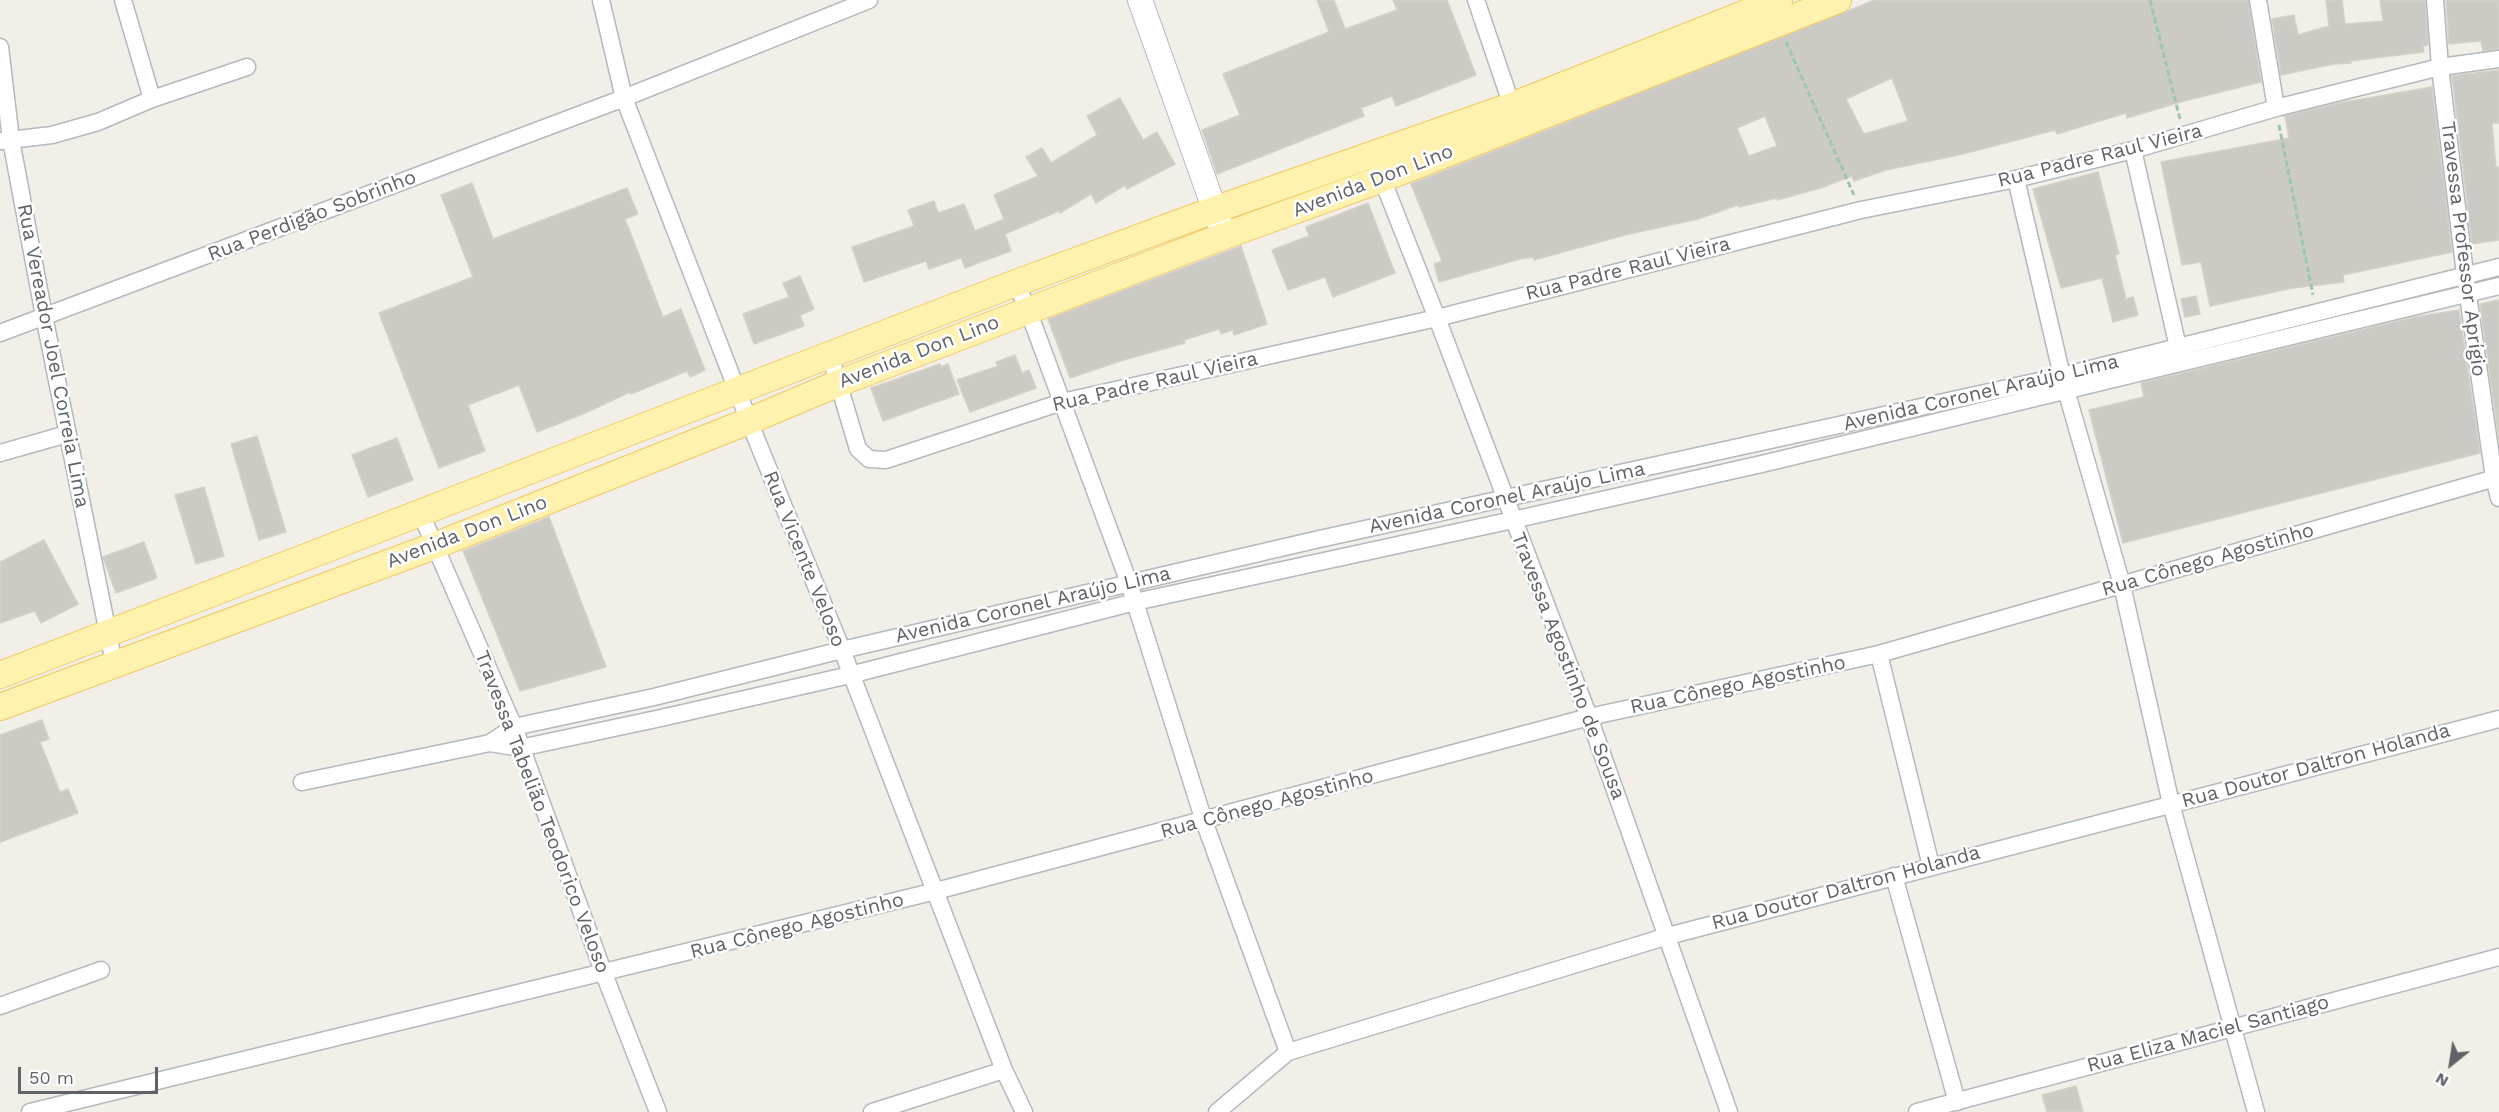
<!DOCTYPE html>
<html>
<head>
<meta charset="utf-8">
<style>
	body { margin:0 }
	#map { position:relative; width:2499px; height:1112px; overflow:hidden; background:#f1efe8; font-family:"Work Sans",sans-serif }
	canvas { display:block }
	.north { position:absolute; left:2421px; top:1034px; width:60px; height:60px; -webkit-text-stroke:4px #fff; paint-order:stroke; rotate:210deg; font-size:16px; font-weight:700; line-height:24px; text-align:center; color:#5f6368 }
	.north::after { content:''; display:block; margin:auto; width:21px; height:27px; background:#5f6368; clip-path:polygon(50% 0,100% 100%,50% 72%,0 100%) }
	.scale { position:absolute; left:18px; top:1067px; width:140px; height:27px; box-sizing:border-box; border:3px solid #5f6368; border-top:0; padding-left:8px; font-size:18px; line-height:21px; white-space:nowrap; color:#5f6368; -webkit-text-stroke:4px #fff; paint-order:stroke }
</style>
</head>
<body>
<div id="map">
<canvas width="2499" height="1112"></canvas>
<div class="north">N</div>
<div class="scale">50 m</div>
</div>
<script>
const ctx = document.querySelector('canvas').getContext('2d');
ctx.lineJoin = 'round';
function paint(path, color) {
  ctx.fillStyle = color;
  ctx.fill(path, 'evenodd');
}
function toPath(rows) {
  const path = new Path2D();
  for (const r of rows) {
    path.moveTo(r[0], r[1]);
    for (let i = 2; i < r.length; i += 2) path.lineTo(r[i], r[i + 1]);
  }
  return path;
}
function strokePath(path, color, width, dash) {
  ctx.strokeStyle = color;
  ctx.lineWidth = width;
  ctx.lineCap = dash ? 'butt' : 'round';
  ctx.setLineDash(dash || []);
  ctx.stroke(path);
}
function label(font, color, halo, rows, align = 'center') {
  ctx.font = font + ' "Work Sans",sans-serif';
  ctx.lineWidth = 5;
  ctx.setLineDash([]);
  ctx.textBaseline = 'middle';
  ctx.strokeStyle = halo;
  ctx.fillStyle = color;
  for (const [text, x, y, turn = 0] of rows) {
    ctx.save();
    ctx.translate(x, y);
    ctx.rotate((+turn || 0) * Math.PI / 180);
    ctx.textAlign = isNaN(turn) ? turn : align;
    if (halo) ctx.strokeText(text, 0, 0);
    ctx.fillText(text, 0, 0);
    ctx.restore();
  }
}
const building = toPath([
	[1317,0,1334,0,1345,29,1397,10,1393,0,1447,0,1476,75,1396,106,1392,96,1361,108,1364,116,1217,174,1202,130,1240,115,1223,74,1329,32,1317,0],
	[1875,0,2248,0,2261,82,2184,101,2127,118,2126,113,2057,134,2055,130,1959,155,1886,170,1854,181,1852,176,1821,188,1777,200,1777,198,1739,207,1738,205,1698,219,1625,235,1534,260,1533,257,1520,259,1439,282,1434,264,1442,261,1411,184,1875,0],
	[1892,78,1908,121,1864,134,1846,99,1892,78],
	[1765,116,1777,146,1749,156,1737,128,1765,116],
	[2326,0,2342,0,2345,24,2383,21,2380,0,2425,0,2428,45,2423,46,2424,52,2350,61,2351,63,2334,64,2281,75,2272,19,2294,15,2298,35,2329,26,2326,0],
	[2446,0,2499,0,2499,49,2483,51,2481,41,2449,44,2446,0],
	[2499,70,2499,123,2492,123,2496,167,2499,167,2499,240,2472,244,2452,76,2499,70],
	[2432,87,2452,252,2343,275,2344,282,2293,288,2210,306,2201,262,2182,265,2161,162,2289,138,2285,116,2339,103,2432,87],
	[1120,98,1143,140,1157,132,1175,164,1127,189,1125,185,1096,203,1091,194,1060,213,1059,211,1005,234,1011,251,986,260,965,268,961,258,929,269,926,261,864,282,852,247,914,226,908,210,934,201,938,213,964,204,975,231,1004,219,994,195,1038,176,1026,157,1042,148,1051,163,1097,135,1087,116,1120,98],
	[2098,172,2119,254,2115,255,2126,299,2133,297,2138,315,2113,322,2102,278,2061,288,2033,189,2098,172],
	[472,183,493,239,627,188,638,214,625,219,663,317,681,309,705,370,690,377,687,371,631,394,630,392,583,414,537,432,519,385,468,405,485,451,439,468,379,313,473,277,441,195,472,183],
	[1368,203,1395,273,1333,297,1325,277,1288,290,1272,250,1309,236,1306,227,1368,203],
	[1241,246,1267,324,1234,335,1233,330,1221,334,1219,329,1184,340,1185,343,1120,361,1070,378,1048,319,1241,246],
	[800,276,814,309,800,315,804,326,754,344,743,314,789,297,783,283,800,276],
	[2196,296,2200,314,2185,317,2181,299,2196,296],
	[2499,300,2499,439,2480,304,2499,300],
	[2459,310,2480,453,2123,543,2089,410,2144,397,2141,383,2415,317,2459,310],
	[1015,355,1022,373,1029,370,1036,388,970,412,957,380,998,366,996,362,1015,355],
	[940,364,941,367,948,364,959,394,883,421,871,388,940,364],
	[257,436,286,532,259,540,231,444,257,436],
	[397,438,413,480,368,497,352,455,397,438],
	[204,487,224,556,196,564,175,495,204,487],
	[549,517,606,667,520,691,463,551,549,517],
	[44,540,78,604,41,623,35,611,0,623,0,562,44,540],
	[144,542,157,578,116,593,103,557,144,542],
	[42,720,49,739,40,742,60,792,68,789,78,813,0,842,0,735,42,720],
	[2076,1086,2083,1112,2047,1112,2042,1095,2076,1086]
]);
paint(building, '#cccac5');
strokePath(building, '#d6d1c6', 1.5);
const street = toPath([
	[123,0,152,99],
	[601,0,624,98,749,421,842,650,1004,1070,1024,1112],
	[1476,0,1515,115],
	[2258,0,2276,108],
	[2435,0,2440,67,2465,274,2494,478,2499,498],
	[0,47,11,140,44,316,114,663],
	[1,141,52,135,98,122,152,99,247,67],
	[2133,150,2180,356],
	[1379,171,1437,318,1589,717,1729,1112],
	[2016,179,2062,376,2122,585,2171,804,2256,1112],
	[1016,283,1028,310,1129,583,1204,821,1288,1052],
	[0,333,624,98,869,0],
	[830,355,858,449,869,459,886,460,1062,402,1437,318,1861,210,2016,179,2133,150,2276,108,2440,67,2499,59],
	[0,453,67,434],
	[421,514,514,727,604,974,658,1112],
	[1879,654,1931,866],
	[490,743,514,727,654,697,842,650,1315,540,2062,376,2499,267],
	[302,782,490,743,520,748,661,718,850,675,1135,602,1513,520,1766,463,2499,286],
	[1894,876,1957,1102],
	[0,1006,101,970],
	[30,1112,936,891,1589,717,1879,654,2499,477],
	[872,1112,1004,1070],
	[1217,1112,1288,1052,1668,936,2499,719],
	[1917,1112,2499,957]
]);
const secondary = toPath([
	[1140,0,1224,236]
]);
const primary = toPath([
	[0,675,1016,283,1214,210,1511,106,1779,0],
	[0,707,434,546,749,421,839,383,1224,236,1382,179,1838,0]
]);
strokePath(street, '#b5b8bc', 19);
strokePath(secondary, '#b6babf', 26);
strokePath(primary, '#f2c960', 28);
strokePath(toPath([
	[2150,0,2180,119],
	[1786,42,1854,195],
	[2279,125,2313,295]
]), '#9cc7a9', 3, [6, 3]);
strokePath(street, '#fff', 16);
strokePath(secondary, '#fff', 24);
strokePath(primary, '#fff2af', 26);
label('20px', '#5f6368', '#fff', [
	["Rua Padre Raul Vieira",2100,156,-14],
	["Avenida Don Lino",1373,181,-21],
	["Rua Perdigão Sobrinho",312,216,-21],
	["Travessa Professor Aprígio",2463,249,83],
	["Rua Padre Raul Vieira",1628,269,-14],
	["Avenida Don Lino",919,352,-21],
	["Rua Vereador Joel Correia Lima",53,356,79],
	["Rua Padre Raul Vieira",1155,382,-13],
	["Avenida Coronel Araújo Lima",1981,393,-13],
	["Avenida Coronel Araújo Lima",1507,498,-12],
	["Avenida Don Lino",467,532,-21],
	["Rua Vicente Veloso",804,559,68],
	["Rua Cônego Agostinho",2208,560,-16],
	["Avenida Coronel Araújo Lima",1033,605,-13],
	["Travessa Agostinho de Sousa",1568,666,69],
	["Rua Cônego Agostinho",1738,685,-12],
	["Rua Doutor Daltron Holanda",2316,766,-15],
	["Rua Cônego Agostinho",1267,804,-15],
	["Travessa Tabelião Teodorico Veloso",542,812,69],
	["Rua Doutor Daltron Holanda",1846,888,-15],
	["Rua Cônego Agostinho",797,926,-14],
	["Rua Eliza Maciel Santiago",2208,1034,-15]
]);
</script>
</body>
</html>
